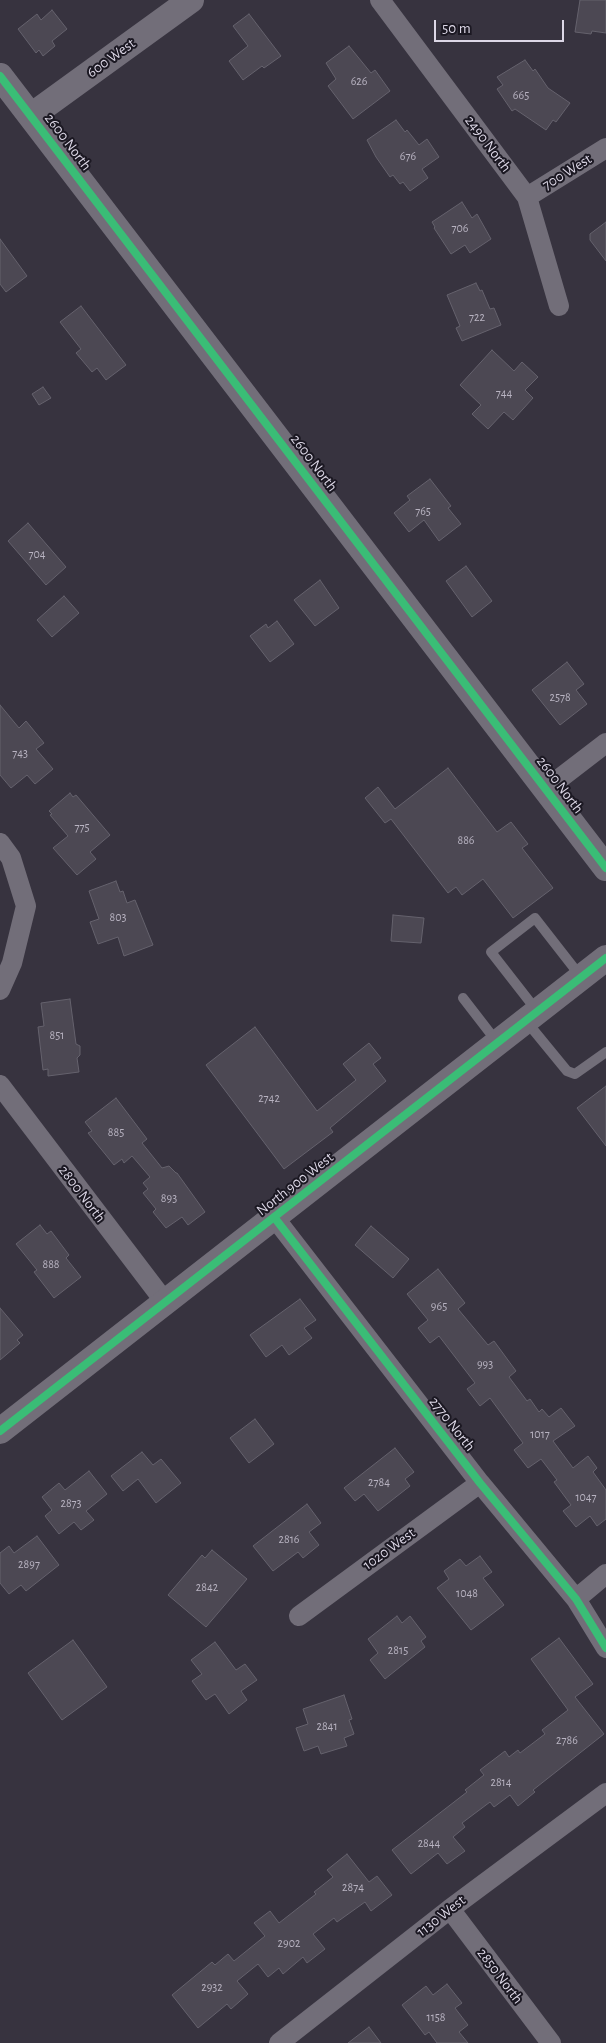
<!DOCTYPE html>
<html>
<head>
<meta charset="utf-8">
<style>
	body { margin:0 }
	#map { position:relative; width:606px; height:2043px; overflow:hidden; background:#37333f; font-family:"Alegreya Sans",sans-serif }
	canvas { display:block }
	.scale { position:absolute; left:434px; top:20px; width:130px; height:22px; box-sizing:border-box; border:2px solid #dcd7e6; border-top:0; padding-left:6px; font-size:15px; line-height:18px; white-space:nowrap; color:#dcd7e6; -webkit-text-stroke:4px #1b1822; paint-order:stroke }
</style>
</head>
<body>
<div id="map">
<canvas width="606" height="2043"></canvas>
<div class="scale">50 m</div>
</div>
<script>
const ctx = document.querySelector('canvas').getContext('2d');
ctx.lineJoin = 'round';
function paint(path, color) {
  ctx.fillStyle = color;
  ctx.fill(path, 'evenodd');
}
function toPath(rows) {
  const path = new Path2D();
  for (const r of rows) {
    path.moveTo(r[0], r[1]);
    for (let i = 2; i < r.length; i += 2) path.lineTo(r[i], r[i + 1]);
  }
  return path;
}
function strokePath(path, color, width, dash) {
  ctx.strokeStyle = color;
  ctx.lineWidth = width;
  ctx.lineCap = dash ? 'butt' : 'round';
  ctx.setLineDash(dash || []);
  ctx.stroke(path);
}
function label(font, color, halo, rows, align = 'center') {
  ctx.font = font + ' "Alegreya Sans",sans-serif';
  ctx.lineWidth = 4;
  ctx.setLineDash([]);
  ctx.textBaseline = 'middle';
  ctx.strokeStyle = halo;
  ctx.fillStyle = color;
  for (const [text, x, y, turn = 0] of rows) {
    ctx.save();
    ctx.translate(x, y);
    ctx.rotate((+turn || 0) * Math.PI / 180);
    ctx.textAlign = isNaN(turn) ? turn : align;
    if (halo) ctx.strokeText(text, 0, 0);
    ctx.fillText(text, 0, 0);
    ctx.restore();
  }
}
const building = toPath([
	[580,0,606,0,606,33,592,31,591,34,575,32,580,0],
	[52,10,67,29,52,41,55,46,43,56,39,50,36,53,18,29,37,14,41,20,52,10],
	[249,14,281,56,264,68,262,66,243,80,229,61,248,46,233,26,249,14],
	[349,46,371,73,375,70,390,91,353,119,328,86,336,79,326,63,349,46],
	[525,60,533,71,535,69,548,88,570,103,556,122,553,120,546,130,515,109,512,111,497,89,503,85,497,77,525,60],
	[396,120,405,132,407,130,419,145,427,139,439,157,422,169,428,178,410,191,403,182,400,184,393,175,390,177,376,157,367,140,396,120],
	[462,202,472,218,477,214,491,239,470,253,465,245,451,254,434,228,435,227,432,222,462,202],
	[606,222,606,261,590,240,590,234,606,222],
	[0,239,27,276,6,292,0,284,0,239],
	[476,283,480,291,482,290,490,309,494,308,501,325,462,341,456,328,460,326,447,295,476,283],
	[81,306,126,365,106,380,97,368,92,372,76,353,81,349,60,322,81,306],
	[492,350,514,371,522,362,538,377,525,390,533,398,513,420,504,412,488,429,472,414,481,405,460,385,492,350],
	[43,387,51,398,39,405,32,394,43,387],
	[430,479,451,506,448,508,461,524,439,541,424,520,409,532,394,513,410,500,407,496,430,479],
	[28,523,66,567,46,585,8,541,28,523],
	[466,566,492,601,472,617,446,581,466,566],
	[320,580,339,608,315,626,294,600,320,580],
	[64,596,79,613,52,637,37,620,64,596],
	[277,621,294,644,270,662,250,636,266,624,268,628,277,621],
	[567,662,584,684,576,690,587,704,560,725,532,690,567,662],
	[0,705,19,728,26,721,44,743,36,749,53,769,35,784,27,775,11,788,0,775,0,705],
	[448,768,497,832,511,822,528,844,522,848,553,888,513,918,483,879,462,895,456,887,448,893,391,819,385,823,365,798,378,787,395,809,448,768],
	[70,793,73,797,76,795,110,835,90,852,96,859,77,875,53,848,68,836,50,815,52,814,49,811,70,793],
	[116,881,120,892,123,891,127,903,135,900,153,945,124,956,118,937,98,944,90,922,99,919,89,891,116,881],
	[393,915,424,918,421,943,391,941,393,915],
	[70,999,76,1044,80,1046,80,1055,77,1058,79,1072,48,1076,48,1069,43,1070,38,1027,44,1026,41,1003,70,999],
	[255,1027,317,1111,356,1080,343,1064,369,1043,381,1058,373,1064,386,1081,330,1128,333,1132,284,1169,206,1065,255,1027],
	[606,1086,606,1146,577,1108,606,1086],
	[116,1098,147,1139,142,1143,162,1168,169,1166,176,1173,177,1173,205,1212,188,1225,182,1217,166,1228,153,1212,156,1209,143,1193,148,1189,143,1183,150,1177,132,1156,124,1163,122,1159,114,1165,88,1133,92,1131,85,1122,116,1098],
	[40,1225,47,1234,51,1231,69,1255,66,1258,81,1277,54,1298,34,1272,37,1270,16,1244,40,1225],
	[371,1226,409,1259,393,1278,355,1245,371,1226],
	[438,1269,465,1303,458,1309,488,1345,494,1341,516,1371,509,1377,527,1401,530,1399,539,1412,542,1409,549,1417,561,1408,575,1426,553,1441,573,1468,588,1456,597,1468,593,1472,606,1490,606,1519,597,1526,590,1516,576,1527,563,1511,571,1505,554,1482,557,1480,541,1459,528,1468,514,1450,523,1443,490,1398,480,1406,467,1389,475,1383,439,1336,430,1343,418,1328,428,1320,407,1294,438,1269],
	[300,1299,316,1320,304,1328,312,1338,289,1355,282,1345,266,1357,250,1335,300,1299],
	[0,1308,23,1335,17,1340,20,1343,0,1360,0,1308],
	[255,1419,274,1444,249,1463,230,1438,255,1419],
	[395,1448,414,1472,405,1479,410,1486,378,1511,364,1494,355,1501,344,1488,395,1448],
	[142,1452,153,1465,161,1459,181,1483,156,1503,138,1479,123,1491,111,1476,142,1452],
	[89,1471,107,1494,86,1511,94,1520,81,1530,74,1522,59,1534,45,1516,52,1510,42,1497,59,1483,65,1490,89,1471],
	[307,1504,321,1523,309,1532,319,1545,303,1558,298,1552,273,1571,253,1546,307,1504],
	[37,1536,59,1565,26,1591,21,1585,9,1594,0,1583,0,1553,9,1546,14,1553,37,1536],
	[212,1550,247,1579,206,1627,168,1595,202,1555,205,1558,212,1550],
	[480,1556,492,1572,483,1578,504,1605,471,1630,437,1588,449,1579,444,1571,460,1559,466,1566,480,1556],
	[397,1616,402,1623,410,1616,426,1637,421,1641,425,1647,385,1679,370,1660,378,1653,368,1639,397,1616],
	[559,1638,593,1684,575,1697,604,1734,533,1790,535,1792,518,1806,510,1795,494,1807,490,1802,462,1823,465,1827,453,1837,465,1851,447,1864,438,1853,411,1874,392,1850,467,1792,465,1790,484,1775,480,1770,505,1751,509,1757,518,1750,520,1753,545,1734,542,1730,568,1710,531,1659,559,1638],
	[73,1640,107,1687,62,1720,28,1673,73,1640],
	[215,1642,236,1670,245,1664,257,1680,241,1691,247,1700,229,1714,215,1694,206,1700,192,1681,202,1674,191,1660,215,1642],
	[344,1695,352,1719,349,1720,354,1734,344,1738,347,1746,321,1754,318,1746,304,1751,296,1728,308,1724,303,1709,344,1695],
	[347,1854,369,1882,377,1876,392,1895,371,1911,365,1902,337,1922,334,1918,313,1934,325,1949,307,1963,303,1957,283,1974,279,1968,268,1977,258,1964,237,1981,248,1994,231,2009,227,2004,198,2028,172,1995,212,1962,215,1965,228,1954,234,1961,265,1936,254,1923,270,1911,279,1923,316,1894,314,1892,333,1877,327,1870,347,1854],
	[447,1984,462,2003,455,2008,468,2025,459,2032,468,2043,437,2043,429,2032,425,2035,402,2005,426,1986,433,1995,447,1984],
	[369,2027,381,2043,348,2043,369,2027]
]);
paint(building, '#4c4853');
strokePath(building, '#65626d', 1);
strokePath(toPath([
	[463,998,497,1042],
	[537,1011,491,952,535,918,581,977],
	[526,1021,567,1071,575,1074,606,1052]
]), '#726e79', 10);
strokePath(toPath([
	[380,0,527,197,559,306],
	[527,197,606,148],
	[546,789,606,743],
	[0,843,11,858,26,906,12,963,0,990],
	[0,1085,165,1302],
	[274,1217,480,1483,576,1599,606,1648],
	[576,1599,606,1574],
	[299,1616,480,1483],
	[450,1909,551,2043],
	[279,2043,450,1909,606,1793]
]), '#726e79', 20);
strokePath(toPath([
	[0,76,606,868],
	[31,116,191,0],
	[0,1431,606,958]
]), '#726e79', 26);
strokePath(toPath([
	[0,76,606,868],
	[274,1217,480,1483,576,1599,606,1648],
	[0,1431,606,958]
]), '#3abd76', 8);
label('12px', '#b8b3c1', null, [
	["626",359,81],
	["665",521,95],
	["676",408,156],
	["706",460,228],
	["722",477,317],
	["744",504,393],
	["765",423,511],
	["704",37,554],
	["2578",560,697],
	["743",20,753],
	["775",82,827],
	["886",466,840],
	["803",118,917],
	["851",57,1035],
	["2742",269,1098],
	["885",116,1132],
	["893",169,1198],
	["888",51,1264],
	["965",439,1306],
	["993",485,1364],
	["1017",540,1434],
	["2784",379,1482],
	["1047",586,1497],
	["2873",71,1503],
	["2816",289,1539],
	["2897",29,1564],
	["2842",207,1587],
	["1048",467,1593],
	["2815",398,1650],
	["2841",327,1726],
	["2786",567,1740],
	["2814",501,1782],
	["2844",429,1843],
	["2874",353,1887],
	["2902",289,1943],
	["2932",212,1987],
	["1158",436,2017]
]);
label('15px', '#dcd7e6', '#1b1822', [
	["600 West",111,58,-36],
	["2600 North",68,142,53],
	["2490 North",488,144,53],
	["700 West",567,172,-32],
	["2600 North",314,463,53],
	["2600 North",560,785,53],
	["North 900 West",295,1184,-38],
	["2800 North",82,1194,53],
	["2770 North",452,1424,52],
	["1020 West",389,1549,-36],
	["1130 West",441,1916,-38],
	["2850 North",500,1976,53]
]);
</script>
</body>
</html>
